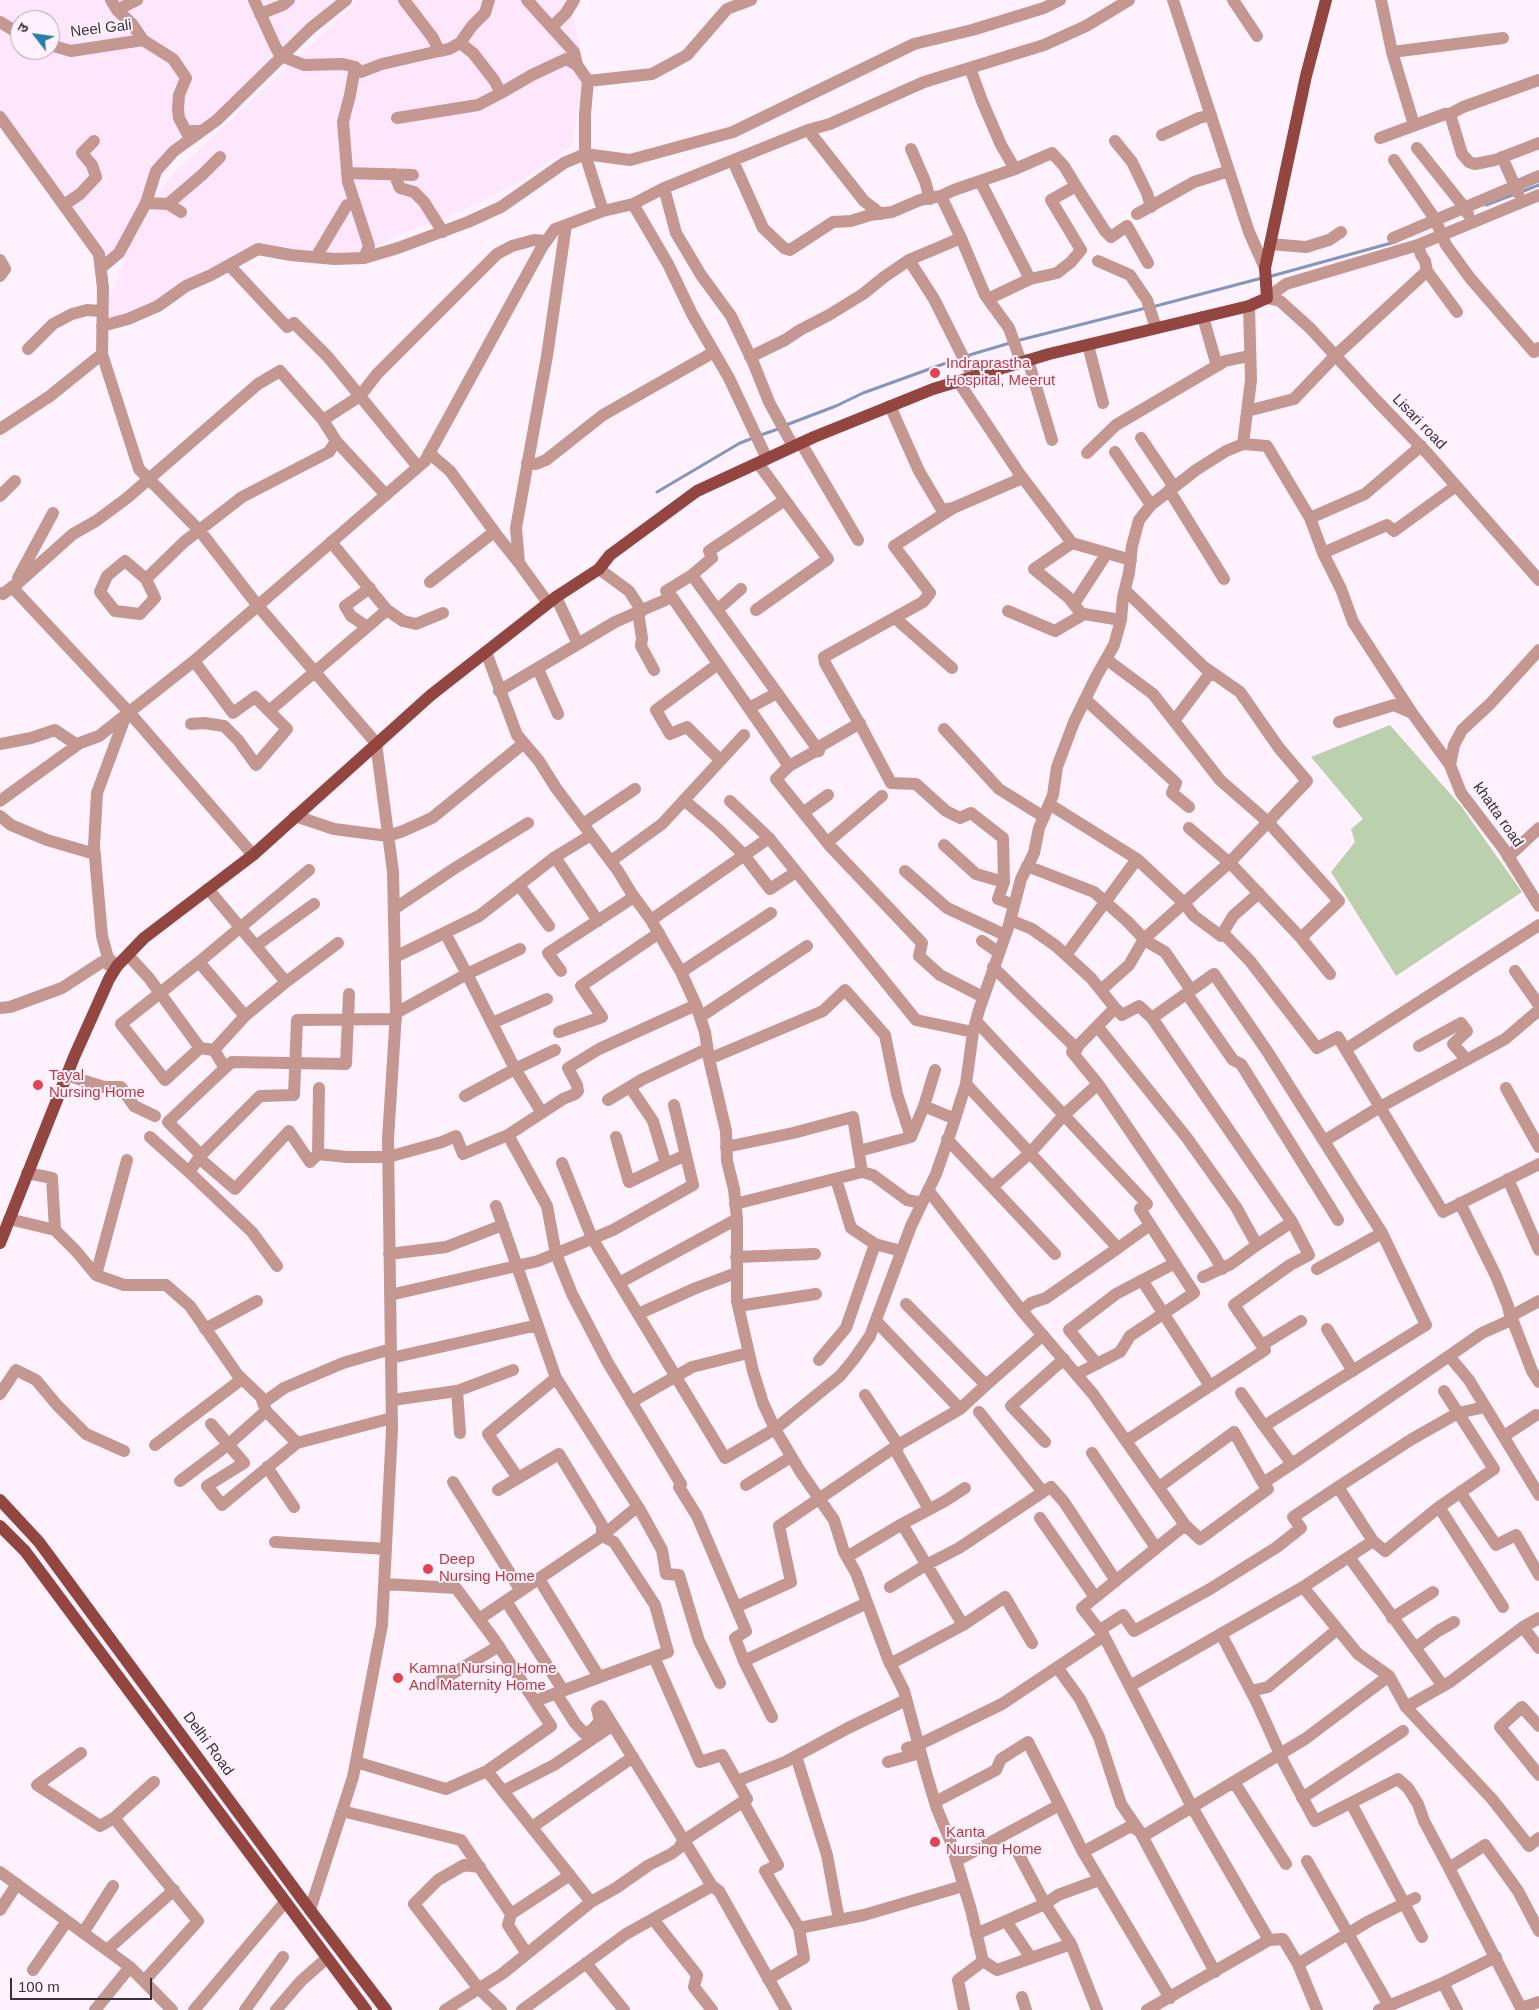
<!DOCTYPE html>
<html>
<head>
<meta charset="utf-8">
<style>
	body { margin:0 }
	#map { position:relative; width:1539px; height:2010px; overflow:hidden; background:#fff2fe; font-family:Arial,"Noto Sans Devanagari",sans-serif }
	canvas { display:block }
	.north { position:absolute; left:10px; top:10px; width:50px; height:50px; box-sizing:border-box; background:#fff2fe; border:1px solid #b0a5af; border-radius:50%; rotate:300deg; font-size:14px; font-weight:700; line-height:20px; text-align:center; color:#3a3139 }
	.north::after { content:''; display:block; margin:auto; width:18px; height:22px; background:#2a7cad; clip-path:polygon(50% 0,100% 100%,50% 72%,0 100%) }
	.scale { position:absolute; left:10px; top:1978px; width:142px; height:22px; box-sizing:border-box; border:2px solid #3a3139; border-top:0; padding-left:6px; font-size:15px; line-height:18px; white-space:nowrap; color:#3a3139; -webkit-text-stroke:4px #fff2fe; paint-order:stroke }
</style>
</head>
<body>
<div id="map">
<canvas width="1539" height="2010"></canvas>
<div class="north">उ</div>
<div class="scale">100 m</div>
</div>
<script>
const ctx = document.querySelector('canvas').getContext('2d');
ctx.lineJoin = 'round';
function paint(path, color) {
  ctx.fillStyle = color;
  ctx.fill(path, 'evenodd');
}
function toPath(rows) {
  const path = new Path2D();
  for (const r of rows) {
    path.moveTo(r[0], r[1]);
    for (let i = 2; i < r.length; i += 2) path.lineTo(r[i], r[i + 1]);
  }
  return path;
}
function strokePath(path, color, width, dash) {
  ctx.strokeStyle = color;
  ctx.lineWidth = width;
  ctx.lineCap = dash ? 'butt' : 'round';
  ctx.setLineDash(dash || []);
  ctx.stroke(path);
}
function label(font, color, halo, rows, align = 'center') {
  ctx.font = font + ' Arial,sans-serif';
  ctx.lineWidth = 4;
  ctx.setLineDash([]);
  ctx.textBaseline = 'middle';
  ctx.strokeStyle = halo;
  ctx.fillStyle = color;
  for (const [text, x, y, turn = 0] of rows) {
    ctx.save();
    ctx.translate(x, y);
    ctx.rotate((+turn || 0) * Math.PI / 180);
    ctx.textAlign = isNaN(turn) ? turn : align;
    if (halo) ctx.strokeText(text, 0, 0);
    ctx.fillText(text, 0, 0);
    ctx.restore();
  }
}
paint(toPath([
	[0,0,350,0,283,63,174,151,141,215,175,172,359,0,578,0,571,8,585,69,572,146,517,183,465,210,398,235,355,258,260,243,241,250,162,303,108,325,102,311,119,276,137,223,101,269,99,254,104,247,0,110],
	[20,20,50,20,50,50,20,50]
]), '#fee7fc');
paint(toPath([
	[1390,725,1461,806,1522,892,1396,976,1331,872,1355,842,1351,829,1363,819,1311,757]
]), '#bbd0ac');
strokePath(toPath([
	[1521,192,1539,185],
	[1486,205,1515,194],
	[1268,277,1395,242],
	[1152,307,1262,278],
	[1016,341,1146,308],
	[966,356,1010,343],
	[786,425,836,406,863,393,960,358],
	[758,436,781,428],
	[657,492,740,443,753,438]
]), '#8197bf', 3);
strokePath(toPath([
	[111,0,117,10,132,24,143,40],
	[254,0,276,48,281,56,304,65,343,64,355,67,361,72,382,64,439,51],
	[404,0,433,38,439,51,449,49,460,43,473,53,494,80,501,93,532,75,566,59,577,65,588,81],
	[527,0,574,52,577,65],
	[751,0,727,9,687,55,652,74,588,81,585,114,585,154,603,211,633,204,664,188,808,130,830,124,924,82,1044,45,1086,26,1129,0],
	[1173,0,1249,232,1265,268],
	[1233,0,1257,36],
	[1381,0,1392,52,1414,125],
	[117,10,137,0],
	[260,14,283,5,289,0],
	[0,22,20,34],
	[552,27,566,13,574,0],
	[460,43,472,26,485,13,489,0],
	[50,45,71,51,143,40,173,59,186,78,179,95,178,109,179,118,188,135,192,131,200,131],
	[1392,52,1503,38],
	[355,67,350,95,343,122,348,182,369,246,364,258],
	[970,68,982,101,1001,145,1015,169,980,181],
	[1450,114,1462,154,1469,162,1475,164,1495,160,1539,143],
	[0,117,99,254,103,288,102,354,139,469,200,531,258,606,376,743,393,872,396,1013,388,1139,392,1429,382,1625,353,1777,310,1910],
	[397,118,478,105,501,93],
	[808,130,864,201,881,214],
	[1162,135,1199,118,1211,115],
	[1380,138,1445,114,1450,114,1463,107,1539,80],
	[1115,141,1132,162,1147,193,1151,207],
	[1417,148,1464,207,1468,214],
	[911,149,925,181,930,199],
	[1502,157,1518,193],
	[1394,160,1435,219,1446,245,1470,278,1534,352,1539,348],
	[733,161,763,228,784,248,790,250,833,222,851,221,870,215,892,212,920,200,941,196,961,238,909,260],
	[1015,169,1052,153,1064,166,1076,186,1051,200,1081,250,1071,262,1057,273,1030,279],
	[347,173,413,175],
	[394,174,400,188,414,192,424,202,443,232],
	[1076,186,1105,231,1111,237,1127,226,1148,263],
	[664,188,676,233,701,275,731,316,753,362,769,402,793,446],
	[941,196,954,190,980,181,1030,279,988,299],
	[146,203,168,204,181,212],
	[168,204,202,175,220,157],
	[633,204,668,264,692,314,729,378,767,459],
	[64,205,80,194,96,177,92,165,82,153,94,141],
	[1137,214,1194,182,1229,171],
	[961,238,985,295,1009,328,1021,362],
	[1393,238,1539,176],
	[1270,244,1306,247,1329,240,1341,232],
	[1418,245,1421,255,1425,261,1427,271,1457,312],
	[316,257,347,205],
	[0,260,5,269,0,276],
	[1098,261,1130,275,1147,300,1156,328],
	[229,265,287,327,294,323,328,357,418,467],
	[101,268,119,253,146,203,156,171,174,151,217,120,311,28,346,0],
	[1267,298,1280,301,1310,328,1377,401,1428,454,1539,580],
	[1267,298,1286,284,1418,245,1539,195],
	[1203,317,1217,366],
	[102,326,128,319,158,306,186,286,211,275,258,249,291,255,334,259,364,258,398,248,468,222,501,207,564,163,585,154,630,160,733,132,914,44,972,30,1044,8,1060,0],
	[1088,345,1103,403],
	[28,349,53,324,72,314,87,310,102,311],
	[750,357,785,340,800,330,829,315,863,294,884,277,909,260,934,299,973,377],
	[1028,360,1052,440],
	[890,406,919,471,942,510,953,508],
	[1247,411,1294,399,1335,356,1427,271],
	[323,420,360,396,377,374,497,254,512,246,534,240,546,241],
	[0,429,50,396,102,354],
	[1141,438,1174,487],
	[801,443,858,540],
	[1243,444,1267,446,1310,518],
	[1421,446,1365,494,1310,518,1323,553,1387,525,1394,531,1456,486],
	[1115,452,1151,505],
	[429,453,450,471,499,538,519,563],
	[1087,453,1116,425,1225,361,1249,356],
	[527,463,536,464,546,460,603,415,714,352],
	[1019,473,1072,543,1131,560],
	[1169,490,1224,579],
	[0,496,15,481],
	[1072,543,1034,569,1068,597,1080,612,1084,614,1121,620],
	[1323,553,1341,589,1353,622,1412,713,1450,765],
	[599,569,629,591,642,611],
	[692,575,712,558,709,551,785,500],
	[18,578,53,513],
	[146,579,125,561,107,576,100,592,115,611,140,614,155,598,146,579,184,542,242,497,329,452,336,441],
	[430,582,494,532],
	[12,587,17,584,73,534,96,521,127,498,258,384,280,371,323,420,336,441,386,495],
	[0,593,3,594,12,587,128,711,253,855],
	[556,597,578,644],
	[672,597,666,591,692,575,819,751,814,752,789,766],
	[548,603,519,563,516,528,547,356,566,225],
	[1074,604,1107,553],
	[387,610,403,621,416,624,443,613],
	[717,610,741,589],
	[756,610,828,559,758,463],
	[1008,611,1055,631,1084,614],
	[638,612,642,638,641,646,654,670],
	[895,618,952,668],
	[366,626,351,616,345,606,370,588],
	[1539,650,1490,704,1462,730,1454,745,1450,765,1461,793,1503,848,1539,906],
	[486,652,517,735,539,761,556,788,618,871,632,894,651,920,681,972,696,1005,705,1032,709,1059,726,1131,727,1161,734,1189,737,1219,737,1301,753,1371,763,1403,775,1429,800,1471,834,1520,844,1552,856,1573,888,1659,904,1691,927,1776,937,1809,950,1840,971,1910,983,1961,958,1980,964,2010],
	[1106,659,1153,694,1220,780,1268,822,1339,901,1301,938,1232,865,1189,828],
	[718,664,656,710,670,734,687,727,720,760],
	[538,669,558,714],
	[499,691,615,622,672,597,789,766,776,779,830,846,922,943,919,956,940,975,983,997],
	[1085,699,1176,783,1172,793,1189,807],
	[749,708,777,693],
	[269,711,387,610,331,542],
	[1174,721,1211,672],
	[1339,722,1394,705,1412,713],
	[191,724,204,723,224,726,238,740,256,765,287,729,255,697,233,713,194,661],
	[944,729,999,789,1044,817],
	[0,744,31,738,55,730,77,745],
	[817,748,860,723],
	[684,800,718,829,744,855,770,889,796,872],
	[0,801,80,743,99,736,194,661,425,461,542,247,555,229,603,211],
	[730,801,769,838,916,1020,973,1032],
	[1049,804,1137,859,1184,903,1229,863,1307,781,1279,748,1240,692,1204,667,1125,590],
	[804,812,828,795],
	[0,816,11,825,47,840,95,854],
	[295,816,334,829,388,836,403,831,432,818,524,743],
	[583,824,635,789],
	[828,842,882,796],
	[944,845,976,874,1004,882,1003,838,971,813,960,818,946,811,916,784,891,783,863,730,825,663,824,657,923,602,930,593,894,546,953,508,1018,480,1019,473,958,381],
	[555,857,598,921],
	[1508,857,1539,828],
	[611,861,662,824,744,735],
	[1027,866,1094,892,1127,921,1146,941,1165,952,1191,990],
	[905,871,947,908,1005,935],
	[1004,882,998,899,1014,905],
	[519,885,549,926],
	[208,889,286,982,245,1016,214,1050],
	[394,909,455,868,528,823],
	[651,920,769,838],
	[1010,920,1032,929,1056,946,1091,978,1115,1008,1072,1052,1098,1084,1213,1253,1222,1269],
	[445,933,467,974,520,949],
	[1223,933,1250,961,1317,1048,1338,1037,1443,1212,1539,1164],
	[1301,938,1330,974],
	[982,941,998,952],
	[257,945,314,904],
	[128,955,149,978,200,1048,214,1050,225,1068,168,1122,201,1155,260,1096,294,1095,297,1020,396,1019],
	[1066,955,1137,859],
	[395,957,479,916,555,857,591,835],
	[199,962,245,1016],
	[117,966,108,958,102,936,94,846,97,793,126,715],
	[993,967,1077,1049],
	[561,971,548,953,634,897],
	[1515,971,1539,1005],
	[681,972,771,913],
	[286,982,338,943],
	[1101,990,1129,965,1144,939,1184,903,1194,916,1221,936,1233,916,1259,893],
	[1187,994,1233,1060,1241,1064,1338,1220],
	[696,1005,599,1049,568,1068,577,1085,578,1091,575,1094,563,1099,508,1135,547,1206,556,1254,572,1294,608,1363,681,1484,679,1487,697,1516,746,1631,735,1638,744,1661],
	[0,1008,10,1007,62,988,102,962,105,962,114,969],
	[1115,1008,1122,1015,1139,1006,1152,1018,1292,1222,1257,1245],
	[396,1013,467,974,515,1069,555,1050],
	[700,1017,807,946],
	[1152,1018,1214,974,1267,1051,1382,1233,1426,1325,1264,1426,1241,1393],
	[976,1021,1147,1204,1140,1209,1194,1293,1130,1336,1120,1352,1077,1374],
	[492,1023,547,999],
	[1101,1031,1187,1138,1236,1207,1257,1245,1231,1264,1203,1277],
	[559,1032,602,1017,581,986,659,933],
	[1419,1046,1461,1023,1467,1031,1453,1044,1466,1059],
	[200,1048,165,1080,121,1024,199,962,309,870],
	[1346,1049,1539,925],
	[709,1059,823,1011,845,990,885,1035,897,1094,911,1137],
	[225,1068,232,1062,346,1064,349,994],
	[66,1075,104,1087,121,1087,134,1106,155,1116],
	[966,1084,1118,1248,1046,1298,1031,1303,1022,1311],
	[630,1087,653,1121,666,1164,686,1155],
	[319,1088,318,1154,347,1157,388,1157,442,1142,456,1136,463,1154,508,1135],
	[1506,1088,1539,1147],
	[465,1096,515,1069,542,1113],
	[608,1100,643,1079,707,1049],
	[924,1106,935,1070],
	[150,1137,189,1172],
	[616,1137,629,1182,666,1164],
	[947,1139,1055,1254],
	[1324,1141,1380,1107,1505,1039,1539,1010],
	[726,1147,793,1133,853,1117,862,1172,735,1204],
	[859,1151,911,1137,924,1106,955,1119],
	[201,1155,189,1172,252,1232,277,1266],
	[199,1158,235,1189,289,1131,310,1162,318,1154],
	[562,1163,592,1238,725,1458,775,1429,840,1376,854,1359,870,1336,911,1226,936,1174,952,1128,966,1084,973,1032,979,1010,1009,925,1021,879,1034,853,1039,828,1053,795,1057,767,1074,722,1096,677,1114,645,1121,620,1123,597,1129,573,1132,546,1139,520,1151,505,1196,470,1226,451,1243,444,1251,380,1249,306],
	[862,1172,873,1175,907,1200,922,1203],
	[27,1173,52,1178,55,1230],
	[836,1179,851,1228,875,1244,901,1251],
	[1508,1179,1539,1250],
	[992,1187,1030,1153,1064,1115,1098,1084],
	[496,1206,556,1378,640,1510,662,1550,666,1574,679,1575,699,1641,720,1683],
	[9,1219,55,1230,76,1251,96,1275,124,1285,166,1285,190,1306,237,1374,261,1397,266,1411,297,1443,392,1418],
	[1118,1248,1150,1225],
	[389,1254,446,1247,503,1225],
	[736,1257,815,1254],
	[1317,1269,1382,1233],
	[96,1275,127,1160],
	[1142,1280,1210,1386],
	[619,1283,737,1219],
	[390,1295,538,1261,613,1230,693,1185,674,1105],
	[1539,1301,1511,1316,1532,1371,1539,1382],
	[906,1304,986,1385,960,1409],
	[738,1306,816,1294],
	[638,1314,696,1288,736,1273],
	[876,1321,960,1409,898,1445,897,1453,929,1509],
	[205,1329,257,1301],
	[1327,1329,1353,1371],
	[1262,1345,1301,1321],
	[1449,1356,1482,1333,1511,1320,1508,1306,1496,1276,1460,1203],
	[391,1358,529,1327,538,1327],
	[819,1360,846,1328,875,1244],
	[1097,1364,1069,1330,1116,1294,1175,1263],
	[986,1385,1043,1335],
	[457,1391,460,1433],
	[0,1394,16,1370,36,1380,57,1405,86,1434,124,1451],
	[392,1400,457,1391,513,1370],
	[631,1402,692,1367,748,1353],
	[263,1403,284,1388,343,1363,391,1349],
	[979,1412,1043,1492,1051,1487,1064,1502,1116,1581],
	[211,1424,244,1463,207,1486,222,1505,297,1443],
	[1504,1436,1536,1415],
	[1126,1441,1265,1350,1234,1305,1290,1265,1309,1255,1292,1222],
	[1045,1442,1011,1406,1064,1359],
	[155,1445,242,1379],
	[1092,1453,1156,1548],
	[1292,1464,1449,1356,1469,1380,1539,1495],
	[267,1467,294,1507],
	[518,1478,488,1434,556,1378],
	[180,1481,229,1444,266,1411],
	[453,1482,521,1591],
	[746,1485,791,1457],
	[1159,1487,1234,1432,1263,1483,1292,1464,1264,1426],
	[1338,1487,1412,1439,1458,1413,1485,1407],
	[498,1490,559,1454,602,1525,602,1536,614,1542,655,1605,668,1652,654,1657],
	[1460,1492,1496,1545,1516,1535,1539,1575],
	[1439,1507,1494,1469,1444,1391],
	[1040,1518,1095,1597],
	[902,1524,945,1501,965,1488],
	[1185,1525,1200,1539,1268,1489,1263,1483],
	[275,1542,386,1549],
	[847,1557,902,1524,963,1625,890,1664],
	[1349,1557,1443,1686],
	[539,1579,599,1677],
	[384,1584,456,1588,479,1619,602,1536,637,1507],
	[890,1587,926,1565,959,1548,1043,1492],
	[506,1601,563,1690],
	[736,1607,791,1582,779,1526,898,1445,865,1395],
	[1392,1618,1433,1592],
	[1539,1618,1523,1627,1539,1648],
	[479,1619,494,1639,551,1726,487,1771],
	[963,1625,1005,1597,1032,1643],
	[1523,1627,1450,1682,1406,1707,1492,1799,1529,1846,1539,1838],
	[1100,1630,1123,1615,1134,1631,1210,1589,1277,1547,1301,1528,1293,1517,1338,1487,1373,1541],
	[1221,1634,1257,1703,1284,1763,1315,1821,1398,1779,1408,1788,1418,1804,1424,1821,1449,1868],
	[1415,1648,1438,1631,1454,1622],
	[1057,1667,1080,1699,1099,1737,1121,1804,1140,1832,1215,1972],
	[1389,1676,1406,1707],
	[435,1684,499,1646],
	[1130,1686,1303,1587],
	[1251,1691,1268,1687,1333,1633],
	[535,1701,654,1657,700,1762,722,1755,747,1799,683,1841,679,1848,671,1854,649,1865,616,1888,591,1902],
	[772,1717,744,1661,867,1603],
	[1539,1726,1522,1707,1500,1727,1539,1775],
	[907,1748,918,1745,1002,1704,1104,1636,1082,1608,1185,1525,1093,1394,1022,1311,928,1190],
	[81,1753,37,1785,100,1826,114,1818],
	[796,1756,827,1855,839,1920],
	[356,1762,446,1789,487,1771,591,1902,502,1974,445,2010],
	[888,1762,920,1753],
	[737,1781,785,1762,848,1728,906,1700],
	[1234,1782,1286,1864],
	[504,1792,509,1788,554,1765,613,1725],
	[1302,1798,1403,1731],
	[743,1802,778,1865,765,1871,799,1928,864,1915,963,1886],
	[935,1802,996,1770,1001,1759,1028,1742,1083,1852,1131,1826,1145,1835,1192,1807,1104,1636],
	[1351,1803,1422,1937],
	[342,1811,461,1840,511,1914,508,1925,527,1954],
	[532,1827,633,1757],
	[1083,1852,1170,1998],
	[1019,1855,1045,1904,1071,1944],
	[956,1861,1054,1808],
	[1307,1861,1389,2006],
	[480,1867,464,1865,438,1880,414,1904,479,1989,501,2010],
	[0,1872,130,1967],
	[712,1886,719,1891,786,2010],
	[0,1910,17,1884],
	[511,1914,570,1875],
	[653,1919,697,1975,694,1987,712,2010],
	[1006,1921,1031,1958],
	[1539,1931,1518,1891,1485,1845,1449,1868,1521,2008,1539,2002],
	[83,1933,113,1886],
	[976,1934,1045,1904,1058,1895,1099,1880],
	[1269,1940,1283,1939,1298,1964,1317,2010],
	[107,1950,174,1890],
	[983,1961,997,1970,1071,1944,1097,2010],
	[586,1963,624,2010],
	[1298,1964,1369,1921,1415,1898],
	[33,1970,67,1921],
	[768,1979,804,1958,799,1928],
	[144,1981,198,1921,114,1818,154,1782],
	[1443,1983,1496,1957],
	[1022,1997,1026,2010],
	[95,2010,130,1967,172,2010],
	[194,2010,285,1902],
	[245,2010,283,1957],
	[276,2010,301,1981,327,1958],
	[522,2010,626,1934,712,1886,601,1706,597,1709,600,1721,592,1730,584,1733,575,1723,556,1693],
	[1147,2010,1269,1940,1192,1807,1305,1739,1389,1676,1358,1654,1303,1587,1373,1541,1385,1551,1439,1507,1503,1607],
	[1379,2010,1443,1983,1457,2010]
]), '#c59791', 12);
strokePath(toPath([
	[0,1243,74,1057,109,979,117,966,144,938,253,855,431,695,556,597,599,569,610,555,697,491,814,437,933,389,1049,354,1249,306,1267,298,1265,268,1306,76,1326,0],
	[0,1500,39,1542,310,1910,386,2010],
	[0,1526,25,1551,366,2010]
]), '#93463f', 12);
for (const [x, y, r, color] of [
	[935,373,6,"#e0444e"],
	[38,1085,6,"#e0444e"],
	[428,1569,6,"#e0444e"],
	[398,1678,6,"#e0444e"],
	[935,1842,6,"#e0444e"]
]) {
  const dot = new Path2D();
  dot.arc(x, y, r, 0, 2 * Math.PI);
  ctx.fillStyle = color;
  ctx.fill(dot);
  strokePath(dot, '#fff2fe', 2);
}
label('15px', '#3a3139', '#fff2fe', [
	["Neel Gali",101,29,-7],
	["Lisari road",1419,422,46],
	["khatta road",1498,815,55],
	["Delhi Road",208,1744,54]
]);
label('15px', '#be3a42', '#fff2fe', [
	["Indraprastha",946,364],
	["Hospital, Meerut",946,381],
	["Tayal",49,1076],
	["Nursing Home",49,1093],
	["Deep",439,1560],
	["Nursing Home",439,1577],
	["Kamna Nursing Home",409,1669],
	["And Maternity Home",409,1686],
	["Kanta",946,1833],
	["Nursing Home",946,1850]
], 'left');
</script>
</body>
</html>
